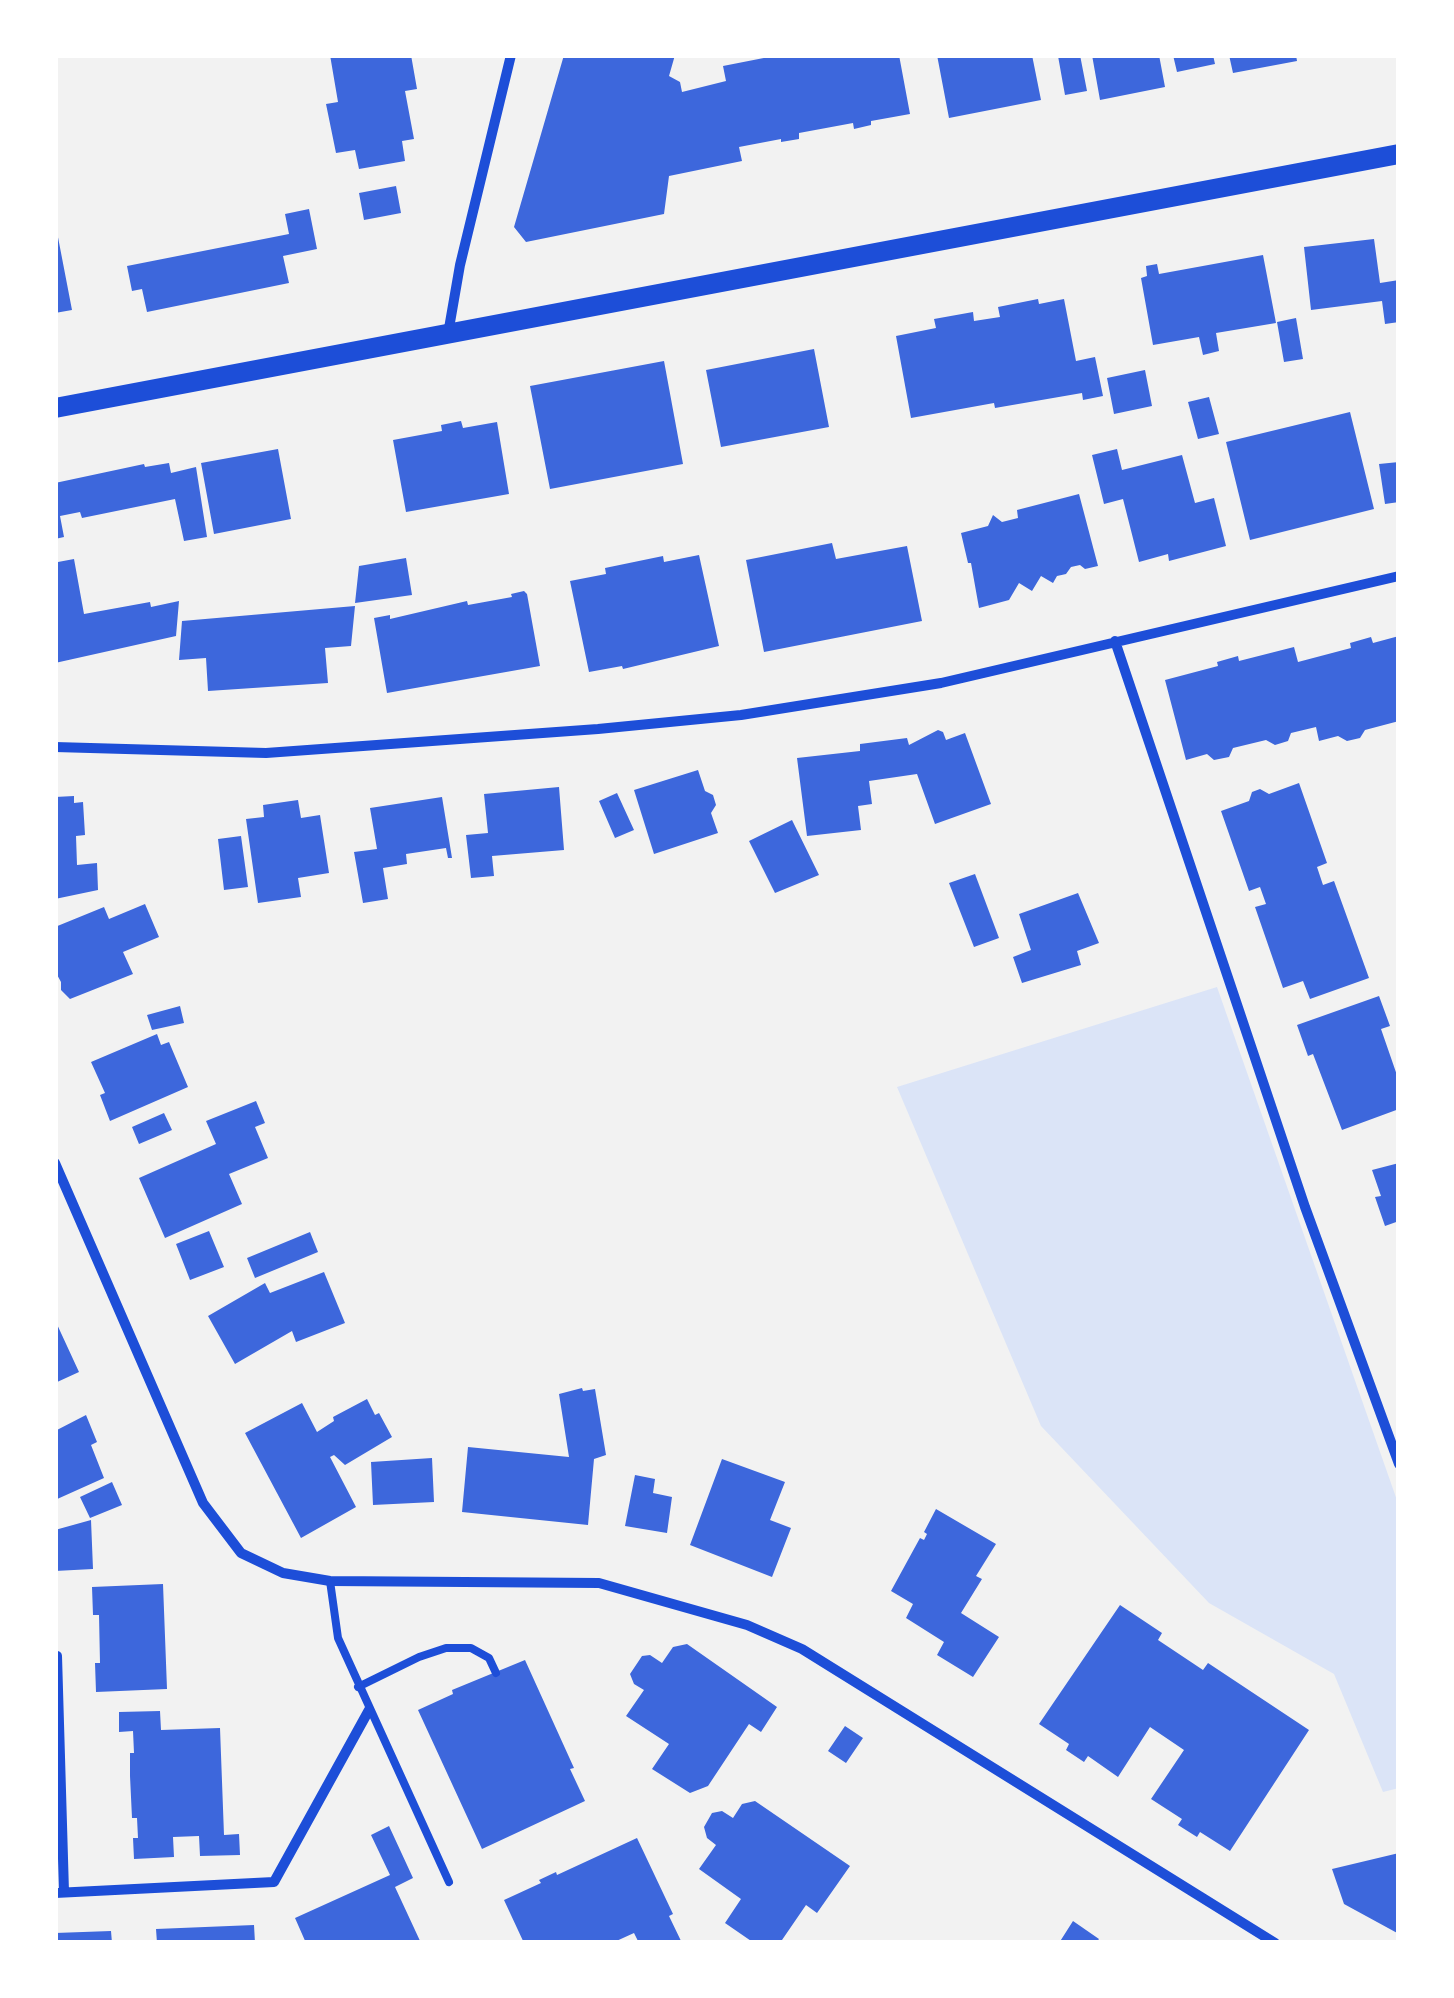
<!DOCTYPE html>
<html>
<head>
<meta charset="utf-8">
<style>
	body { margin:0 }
	#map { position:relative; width:1454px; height:1998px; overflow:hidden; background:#f2f2f2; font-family:Lora,serif }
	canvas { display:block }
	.frame { position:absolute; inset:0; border:58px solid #fff; pointer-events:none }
</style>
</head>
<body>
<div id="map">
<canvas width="1454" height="1998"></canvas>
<div class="frame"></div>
</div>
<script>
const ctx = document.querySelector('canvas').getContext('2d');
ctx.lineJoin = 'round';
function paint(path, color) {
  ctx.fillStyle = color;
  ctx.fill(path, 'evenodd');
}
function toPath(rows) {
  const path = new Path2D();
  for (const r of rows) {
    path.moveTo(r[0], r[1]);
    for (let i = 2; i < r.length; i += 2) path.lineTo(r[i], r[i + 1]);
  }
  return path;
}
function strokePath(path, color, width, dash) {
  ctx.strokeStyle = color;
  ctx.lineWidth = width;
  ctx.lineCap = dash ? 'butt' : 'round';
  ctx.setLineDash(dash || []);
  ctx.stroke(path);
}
paint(toPath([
	[1217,987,1399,1506,1399,1788,1383,1792,1334,1674,1209,1603,1041,1426,897,1087]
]), '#dbe4f7');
paint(toPath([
	[330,55,411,55,417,89,405,91,414,139,402,141,405,161,359,169,355,150,336,153,326,104,338,102],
	[564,55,675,55,669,76,680,82,682,92,726,81,723,66,779,55,899,55,910,114,871,121,871,125,854,129,853,123,799,133,799,139,781,142,781,139,739,147,742,161,669,176,664,214,526,242,514,227],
	[937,55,1032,55,1041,100,949,118],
	[1063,55,1080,55,1087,91,1065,95,1058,56],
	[1092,55,1159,55,1165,87,1100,100],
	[1173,55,1213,55,1215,64,1177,72],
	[1229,55,1296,55,1297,61,1233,73],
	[396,186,401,213,364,220,359,193],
	[309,209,317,249,283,256,289,283,147,312,142,289,132,291,127,266,289,234,285,214],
	[57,232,72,310,55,313,55,233],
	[1374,239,1380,283,1399,280,1399,322,1385,324,1382,301,1311,310,1304,247],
	[1263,255,1276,323,1216,333,1219,351,1203,355,1199,337,1153,345,1141,278,1147,276,1146,266,1157,264,1159,274],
	[1038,299,1039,304,1064,299,1076,361,1095,357,1103,396,1083,400,1082,393,995,408,994,403,911,418,896,336,936,328,934,319,973,312,974,321,1000,317,998,307],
	[1296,318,1303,359,1284,362,1277,322],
	[814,349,829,427,721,447,706,370],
	[664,361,683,464,550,489,530,386],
	[1145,370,1152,406,1114,414,1107,378],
	[1209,397,1219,434,1198,439,1188,402],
	[1350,412,1374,509,1250,540,1226,442],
	[461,421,463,428,497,422,509,494,406,512,393,440,442,431,441,425],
	[278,449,291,519,214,534,201,463],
	[1117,449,1122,470,1182,455,1195,503,1214,498,1226,546,1169,561,1168,554,1139,562,1123,499,1104,504,1092,455],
	[1399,462,1399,502,1385,504,1379,464],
	[169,463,171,473,196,467,207,537,184,541,175,499,82,518,80,512,60,516,64,537,55,539,55,483,144,464,145,467],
	[1079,494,1098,566,1085,569,1080,565,1071,567,1066,574,1057,576,1053,583,1041,576,1032,591,1019,583,1009,600,979,608,971,563,968,563,961,533,988,526,993,515,1002,522,1018,518,1017,510],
	[832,543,836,559,907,546,922,621,764,652,746,560],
	[55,554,58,562,74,559,84,614,150,602,151,607,179,601,176,636,55,663],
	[699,555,719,646,623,669,622,666,589,672,570,581,606,574,605,568,663,556,664,562],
	[406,558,412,595,355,603,359,566],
	[524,591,527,594,540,666,387,693,374,618,390,615,390,619,467,601,468,605,512,597,511,594],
	[355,606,351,646,325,648,328,683,208,691,206,658,179,660,182,621],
	[1399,636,1399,721,1365,730,1360,738,1347,741,1338,736,1319,741,1316,727,1291,733,1288,741,1275,745,1266,740,1233,748,1229,757,1214,760,1207,754,1186,760,1165,680,1218,666,1217,662,1238,656,1239,661,1294,647,1298,662,1351,648,1350,643,1371,637,1373,643],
	[938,730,943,732,946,740,965,733,991,804,935,824,917,774,869,781,872,804,858,806,861,830,807,836,797,758,860,751,860,744,907,738,909,745],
	[698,770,705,791,713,795,716,805,711,813,718,833,654,854,634,790],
	[1299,783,1327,863,1317,867,1323,885,1334,881,1369,978,1310,999,1303,981,1283,988,1255,907,1266,904,1260,887,1249,891,1221,811,1249,801,1252,792,1260,789,1269,794],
	[559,787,564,850,492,856,494,876,471,878,466,835,488,833,484,794],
	[617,793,634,830,615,838,599,801],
	[74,796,74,803,83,802,85,835,76,836,77,865,97,863,98,890,55,899,55,797],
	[442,797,452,858,448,858,446,848,406,854,407,864,383,868,388,899,363,903,354,852,377,849,370,808],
	[298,800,301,818,320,815,329,873,298,878,301,897,258,903,246,819,264,817,263,805],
	[792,820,819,875,775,893,749,841],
	[241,836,248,887,224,890,218,839],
	[975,874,999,938,974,947,949,883],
	[1078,893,1099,943,1077,951,1081,965,1022,983,1013,957,1031,950,1019,914],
	[145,904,159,937,123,952,133,974,70,999,61,990,61,982,55,971,55,927,104,907,109,919],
	[1379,996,1390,1026,1381,1029,1399,1081,1399,1109,1342,1130,1313,1054,1308,1056,1297,1025],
	[180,1006,184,1023,152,1030,147,1015],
	[157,1034,161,1045,169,1042,188,1087,110,1121,100,1095,105,1093,91,1062],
	[256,1101,265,1123,255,1127,268,1158,229,1174,242,1204,165,1238,139,1178,216,1144,206,1121],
	[164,1113,172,1130,139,1144,132,1127],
	[1399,1163,1399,1221,1385,1226,1375,1197,1381,1196,1372,1170],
	[209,1231,224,1267,190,1280,176,1244],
	[310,1232,318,1252,255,1278,247,1258],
	[324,1272,345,1323,296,1342,292,1331,235,1364,208,1316,265,1283,270,1293],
	[55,1320,79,1372,55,1383],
	[582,1388,583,1391,595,1389,606,1455,594,1459,588,1525,462,1512,468,1447,569,1457,559,1394],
	[367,1399,375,1415,379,1413,392,1437,345,1465,334,1455,330,1457,356,1507,301,1538,245,1433,302,1403,317,1432,334,1421,333,1417],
	[86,1415,97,1442,91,1445,104,1478,55,1500,55,1431],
	[432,1458,434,1502,373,1505,371,1462],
	[722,1459,785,1482,770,1520,791,1528,772,1577,690,1545],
	[635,1475,655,1479,653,1493,672,1497,667,1533,625,1526],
	[112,1482,122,1505,90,1518,80,1497],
	[936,1509,996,1544,976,1576,982,1579,961,1613,999,1637,973,1677,937,1655,944,1642,906,1618,913,1604,891,1591,920,1538,924,1540,927,1534,924,1532],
	[91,1520,93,1569,55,1571,55,1530],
	[163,1584,167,1689,96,1692,95,1663,100,1663,99,1615,93,1615,92,1587],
	[1120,1605,1162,1633,1158,1640,1203,1670,1208,1663,1309,1730,1230,1851,1200,1832,1197,1837,1178,1825,1182,1819,1151,1799,1184,1750,1150,1727,1118,1777,1088,1756,1084,1762,1066,1750,1069,1744,1039,1724],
	[687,1644,777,1707,761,1732,749,1724,708,1786,690,1793,652,1769,669,1744,626,1716,644,1690,634,1684,630,1674,642,1656,650,1655,662,1663,673,1647],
	[525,1660,574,1768,570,1769,585,1801,482,1849,418,1710,453,1694,452,1690],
	[160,1711,161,1730,220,1728,224,1835,239,1834,240,1855,200,1856,199,1836,173,1837,174,1857,134,1859,133,1838,138,1838,137,1818,132,1818,130,1776,130,1753,134,1753,133,1731,119,1732,119,1712],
	[845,1726,863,1738,846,1763,828,1751],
	[755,1801,850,1866,817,1913,806,1905,782,1940,776,1943,754,1943,725,1923,741,1899,699,1869,716,1845,707,1838,704,1827,712,1813,722,1811,733,1818,742,1804],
	[389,1826,413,1878,395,1887,421,1943,306,1943,295,1918,390,1875,371,1835],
	[637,1838,673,1914,669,1916,682,1943,639,1943,634,1933,612,1943,524,1943,504,1900,541,1883,539,1880,556,1872,557,1875],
	[1399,1853,1399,1934,1344,1904,1332,1869],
	[1073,1921,1099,1939,1096,1943,1059,1943],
	[254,1925,255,1943,157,1943,156,1929],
	[111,1931,112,1943,55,1943,55,1933]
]), '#3d67dc');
strokePath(toPath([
	[330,1581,338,1638,449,1882],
	[358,1687,419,1657,446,1648,471,1648,489,1658,496,1673]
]), '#1d4ed8', 8);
strokePath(toPath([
	[448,334,460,265,511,55],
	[1115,641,1305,1207,1399,1464],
	[55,747,266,753,598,729,741,715,941,683,1399,576],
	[55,1163,203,1503,241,1553,283,1573,330,1581,599,1583,747,1625,802,1649,1275,1943],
	[57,1656,64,1892],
	[55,1893,274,1882,369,1710]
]), '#1d4ed8', 10);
strokePath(toPath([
	[55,408,1399,154]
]), '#1d4ed8', 20);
</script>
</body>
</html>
